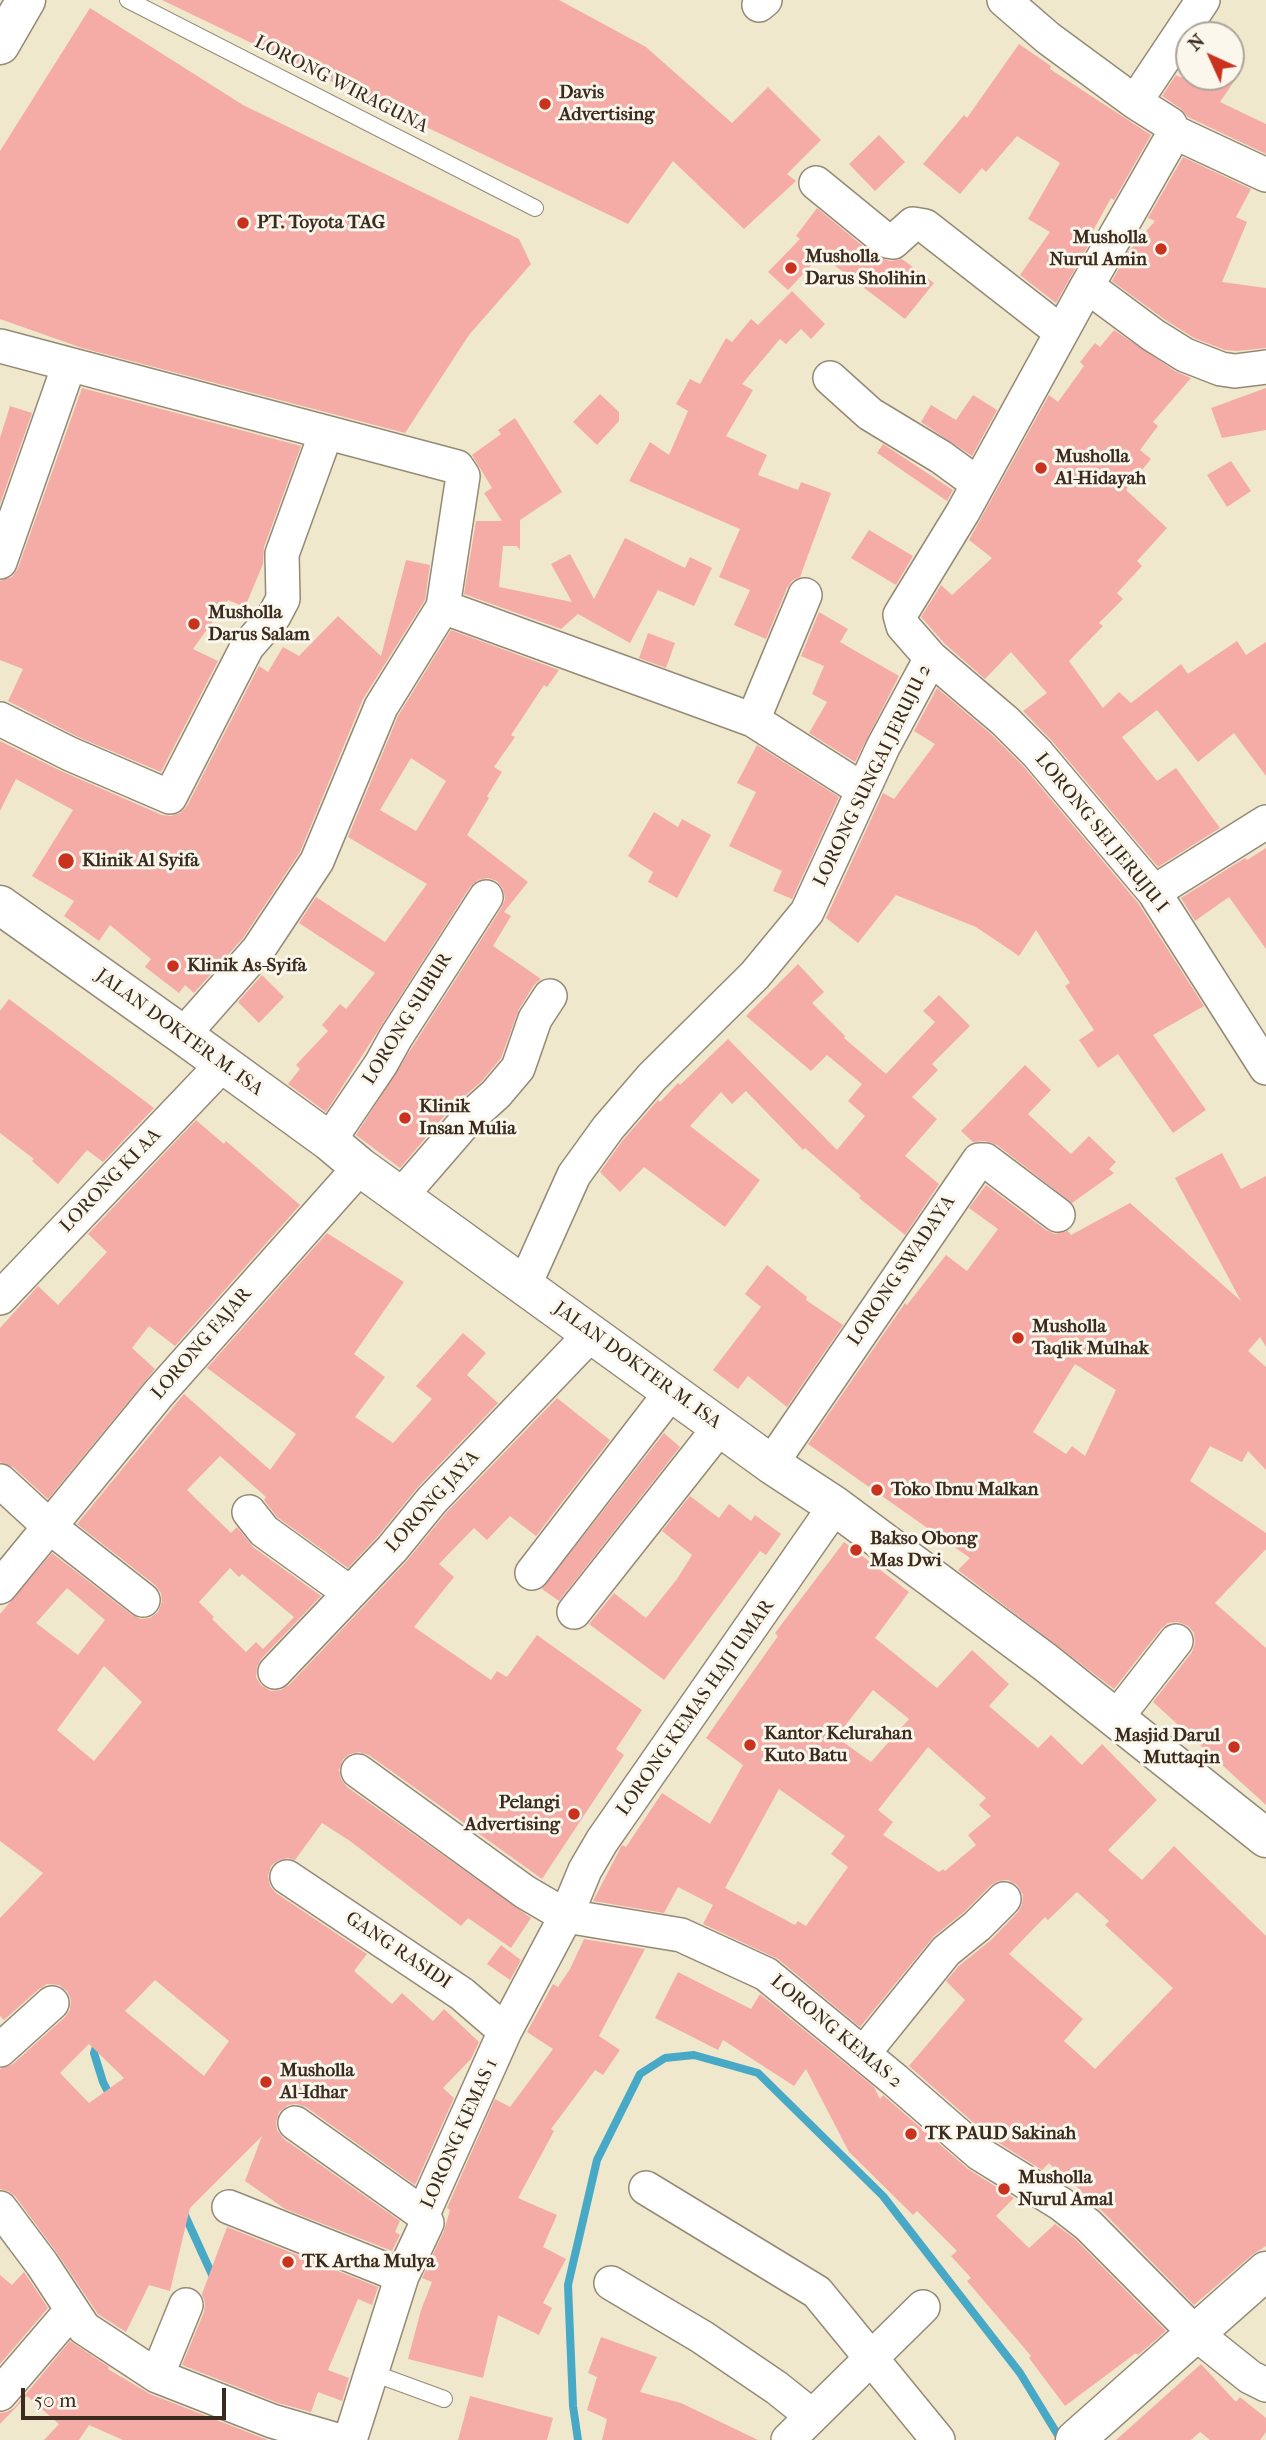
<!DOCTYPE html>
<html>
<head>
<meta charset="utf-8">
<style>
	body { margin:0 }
	#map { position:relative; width:1266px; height:2440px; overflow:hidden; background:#efe8cd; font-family:"IM FELL French Canon",serif }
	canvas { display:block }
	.north { position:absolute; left:1175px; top:21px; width:70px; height:70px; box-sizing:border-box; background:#fbf7ec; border:2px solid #aea59a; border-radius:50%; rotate:315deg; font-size:19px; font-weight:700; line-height:28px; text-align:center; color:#3b2a1e }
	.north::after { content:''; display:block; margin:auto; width:24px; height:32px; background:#c8321e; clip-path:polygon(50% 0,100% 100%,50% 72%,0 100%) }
	.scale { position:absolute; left:21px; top:2388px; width:205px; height:32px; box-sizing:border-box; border:4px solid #3b2a1e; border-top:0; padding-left:9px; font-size:21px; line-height:24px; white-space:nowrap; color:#3b2a1e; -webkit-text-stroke:5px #fbf7ec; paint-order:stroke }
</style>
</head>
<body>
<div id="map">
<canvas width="1266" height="2440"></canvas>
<div class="north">N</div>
<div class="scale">50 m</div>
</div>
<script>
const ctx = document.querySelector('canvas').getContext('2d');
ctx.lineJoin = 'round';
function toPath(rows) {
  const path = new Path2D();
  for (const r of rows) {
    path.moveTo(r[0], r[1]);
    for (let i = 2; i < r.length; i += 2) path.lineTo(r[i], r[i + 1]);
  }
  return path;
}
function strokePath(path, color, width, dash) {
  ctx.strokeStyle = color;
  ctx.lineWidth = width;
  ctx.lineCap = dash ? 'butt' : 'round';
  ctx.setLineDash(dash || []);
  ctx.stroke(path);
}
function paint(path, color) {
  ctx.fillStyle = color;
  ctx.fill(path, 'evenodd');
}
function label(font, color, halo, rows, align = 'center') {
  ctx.font = font + ' "IM FELL French Canon",serif';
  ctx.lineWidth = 6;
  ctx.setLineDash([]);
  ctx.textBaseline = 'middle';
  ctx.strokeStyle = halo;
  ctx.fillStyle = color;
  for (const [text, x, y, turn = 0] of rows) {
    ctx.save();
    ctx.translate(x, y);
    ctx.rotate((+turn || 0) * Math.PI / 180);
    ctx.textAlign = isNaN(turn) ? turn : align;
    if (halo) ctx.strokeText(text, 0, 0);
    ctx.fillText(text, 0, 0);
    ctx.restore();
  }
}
strokePath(toPath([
	[98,2041,94,2053,103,2082,111,2098],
	[183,2211,214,2279],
	[578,2440,573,2406,568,2285,597,2160,640,2074,665,2058,694,2055,758,2073,883,2196,1020,2373,1061,2440]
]), '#48a9c7', 8);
paint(toPath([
	[162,0,559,0,646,47,732,123,768,87,821,140,787,174,796,181,744,229,673,161,628,224],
	[90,8,243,105,519,239,531,264,469,335,405,433,82,348,0,319,0,151],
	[1019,44,1051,66,1050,69,1151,135,1114,200,1111,198,1090,236,1093,237,1056,303,1020,275,1050,232,1028,219,1060,163,1017,136,986,172,982,168,960,194,923,164,964,115,967,118],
	[1176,75,1180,77,1237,77,1220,102,1266,124,1266,154,1188,117,1180,108,1162,96],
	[879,135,905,162,875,191,849,164],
	[1183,157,1251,189,1236,217,1247,222,1222,282,1266,288,1266,348,1237,351,1225,350,1194,338,1164,319,1112,281,1128,252,1155,221,1148,218],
	[817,208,875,256,890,261,902,259,934,283,905,319,821,255,788,290,768,272,800,239,796,236],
	[792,291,825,324,811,339,801,329,786,344,780,339,742,384,753,390,726,436,767,455,758,475,798,490,801,482,831,493,800,577,793,580,787,588,766,639,734,625,750,590,719,577,740,529,629,481,650,442,669,455,688,411,676,404,690,379,700,384,726,338,732,342,751,319,758,325],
	[1114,330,1175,371,1191,378,1153,422,1158,426,1140,450,1151,459,1126,490,1167,528,1137,561,1142,566,1117,593,1123,599,1099,623,1103,626,1069,661,1103,708,1119,692,1131,703,1181,664,1188,674,1237,641,1246,655,1266,642,1266,776,1234,733,1198,762,1157,710,1122,737,1157,781,1176,768,1220,828,1158,867,1052,741,1023,711,1047,693,1011,652,985,679,945,644,921,617,941,585,952,595,992,558,969,540,1049,395,1058,402,1084,366,1080,362,1095,343,1100,347],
	[82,388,301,446,264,547,263,564,245,607,228,600,193,649,218,661,161,772,78,737,8,701,23,669,0,660,0,581,12,577,18,568],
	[1266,388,1266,430,1222,438,1211,408],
	[600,394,619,412,619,421,597,445,573,422],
	[973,395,997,410,972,456,921,422,931,405,956,420],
	[10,406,32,413,0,504,0,438],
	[515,418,562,492,520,520,520,550,517,546,503,546,499,587,572,602,551,564,570,554,594,599,625,538,685,568,690,557,712,568,694,606,658,590,630,643,578,614,561,629,464,594,476,521,502,521,484,493,492,488,472,455,501,434,498,430],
	[883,444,953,490,947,501,877,453],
	[1231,461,1251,491,1227,507,1207,475],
	[869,530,913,556,896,585,851,558],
	[406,560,430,565,425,600,363,699,300,852,243,938,194,993,185,985,179,993,145,967,151,959,110,925,99,941,64,916,74,901,32,876,73,810,16,779,0,811,0,741,61,771,162,815,171,816,180,813,187,806,259,666,268,672,283,647,299,656,338,616,381,656],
	[819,612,848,629,840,642,899,676,855,762,809,733,827,702,812,694,824,666,801,656],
	[451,630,559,670,547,687,544,685,511,735,515,737,494,767,502,772,487,796,489,798,467,835,528,882,504,912,511,916,493,946,541,979,534,985,519,1009,501,1058,482,1081,451,1108,400,1168,356,1135,502,907,505,899,503,889,497,881,488,878,478,880,470,887,326,1112,288,1084,300,1069,296,1065,328,1031,322,1025,340,1004,346,1009,375,973,299,923,316,897,385,942,427,884,348,837,398,716],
	[411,758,446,781,416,831,380,810],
	[648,633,675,643,666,668,639,658],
	[937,688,992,735,1023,766,1138,903,1204,1006,1153,1035,1206,1110,1173,1133,1118,1054,1098,1068,1079,1040,1094,1030,1065,986,1070,983,1036,930,1019,956,976,927,896,895,858,943,826,918,883,793,894,799,935,744,914,731],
	[757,745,839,797,792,899,773,891,782,871,729,846,756,792,737,783],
	[654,812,678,827,682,819,711,835,677,898,648,882,653,872,628,856],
	[1266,848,1266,949,1229,897,1195,921,1181,898,1245,858,1247,860],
	[798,964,824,992,812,1003,845,1036,844,1038,886,1074,935,1022,923,1011,939,995,970,1026,932,1064,938,1070,912,1097,937,1119,905,1156,939,1184,905,1235,859,1198,861,1196,805,1148,803,1150,746,1091,732,1104,721,1092,690,1126,760,1180,725,1227,644,1167,620,1192,600,1172,623,1140,658,1100,660,1102,678,1083,680,1085,728,1039,837,1150,865,1116,848,1101,862,1084,827,1055,811,1071,746,1016],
	[262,975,284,997,259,1023,238,1002],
	[9,999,154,1108,103,1162,87,1150,58,1184,32,1161,34,1159,0,1133,0,1011],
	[1025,1065,1051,1090,1028,1114,1071,1154,1089,1136,1116,1162,1109,1169,1114,1173,1072,1203,997,1145,985,1141,973,1142,961,1131],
	[196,1120,224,1144,226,1141,300,1205,175,1346,149,1326,132,1348,155,1369,48,1499,13,1467,0,1462,0,1328,38,1286,58,1305,107,1252,88,1234],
	[1222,1153,1241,1189,1266,1176,1266,1347,1260,1337,1248,1351,1266,1367,1266,1470,1248,1451,1242,1462,1210,1446,1190,1481,1266,1533,1266,1549,1215,1603,1266,1648,1266,1805,1153,1702,1192,1652,1195,1643,1194,1633,1188,1626,1178,1622,1168,1623,1161,1629,1114,1689,958,1570,970,1558,808,1444,905,1303,907,1305,946,1255,967,1271,998,1229,969,1208,986,1185,1046,1230,1055,1234,1068,1231,1071,1235,1130,1203,1241,1301,1175,1178],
	[1075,1364,1116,1390,1085,1456,1072,1446,1066,1454,1033,1432],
	[327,1233,404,1282,354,1354,385,1377,355,1417,393,1443,432,1399,416,1386,463,1333,486,1353,467,1375,498,1403,418,1487,378,1536,348,1568,277,1517,264,1500,266,1497,220,1456,187,1490,231,1533,237,1527,253,1547,321,1596,261,1659,257,1667,256,1677,261,1685,271,1691,281,1690,289,1685,406,1562,446,1513,557,1398,610,1440,536,1536,510,1516,487,1540,474,1528,439,1564,454,1577,414,1627,491,1680,497,1671,507,1677,537,1635,642,1710,616,1749,624,1755,542,1879,369,1755,359,1752,350,1754,343,1759,339,1770,341,1779,347,1787,531,1918,511,1948,468,1918,461,1926,350,1841,322,1823,295,1860,288,1858,279,1860,271,1866,268,1876,270,1886,276,1893,367,1954,354,1971,392,2004,402,1993,433,2021,444,2009,479,2042,471,2059,443,2088,454,2098,415,2185,306,2107,297,2104,288,2105,279,2112,276,2122,277,2130,284,2139,400,2221,395,2232,400,2235,392,2251,285,2209,245,2181,262,2136,190,2208,170,2291,149,2285,126,2332,98,2314,57,2253,15,2196,8,2191,0,2189,0,2069,13,2064,65,2017,70,2010,71,2000,67,1991,59,1985,47,1984,39,1989,4,2020,0,2016,0,1918,43,1873,0,1841,0,1614,52,1553,132,1615,141,1619,150,1618,158,1612,162,1602,161,1593,155,1585,77,1524,184,1394,270,1470,296,1434,207,1368],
	[230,1568,239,1577,242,1574,294,1617,263,1649,256,1642,246,1652,212,1619,214,1617,199,1602],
	[67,1588,105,1620,78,1655,36,1623],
	[104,1666,142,1702,94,1761,57,1730],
	[155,1980,229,2041,204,2076,125,2011],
	[89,2044,124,2078,89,2103,60,2073],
	[767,1265,807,1297,806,1300,843,1325,787,1407,748,1376,738,1389,713,1370,761,1307,745,1294],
	[664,1433,680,1447,559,1601,542,1589],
	[690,1496,719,1518,729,1504,751,1521,755,1515,781,1534,766,1555,760,1551,664,1680,589,1624,614,1593,646,1618,677,1579,692,1555,662,1531],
	[844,1542,909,1592,875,1638,937,1688,972,1650,1009,1684,989,1706,1038,1748,1051,1735,1082,1765,1102,1744,1157,1800,1108,1850,1142,1880,1174,1846,1266,1936,1266,2246,1252,2255,1194,2305,1102,2211,1084,2198,1086,2196,1055,2166,1053,2167,1049,2163,1042,2170,991,2138,909,2066,965,2000,946,1981,960,1965,991,1940,1018,1912,1022,1905,1023,1895,1017,1885,1008,1880,998,1881,991,1885,964,1912,934,1936,860,2027,778,1959,703,1924,713,1905,678,1887,664,1913,593,1901,622,1845,626,1847,662,1793,710,1824,743,1765,706,1738,778,1636,775,1633],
	[873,1690,909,1719,871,1762,836,1737],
	[928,1747,986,1798,979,1805,991,1816,968,1835,976,1845,945,1871,943,1869,939,1872,883,1835,893,1822,878,1810],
	[779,1789,845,1836,831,1854,848,1867,806,1926,798,1921,795,1925,725,1888],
	[1077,1892,1109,1921,1105,1925,1173,1988,1095,2069,1064,2041,1083,2019,1009,1954,1045,1917,1048,1920],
	[584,1939,645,1949,599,2036,620,2050,603,2075,595,2070,551,2129,554,2131,518,2198,557,2215,543,2247,566,2259,543,2303,552,2308,539,2335,498,2315,483,2378,408,2359,421,2310,432,2282,422,2278,444,2231,450,2210,447,2208,495,2099,510,2107,553,2049,527,2032,553,1984,558,1987,570,1969],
	[501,1945,521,1960,510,1980,487,1964],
	[678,1972,751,2009,760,1994,874,2087,880,2099,883,2095,968,2169,1014,2198,996,2216,1029,2248,1055,2224,1075,2239,1166,2331,1138,2355,1136,2353,1065,2406,1029,2358,1031,2356,967,2281,971,2278,951,2256,957,2251,917,2211,913,2215,849,2152,806,2069,794,2086,723,2040,718,2050,655,2018],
	[227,2227,378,2287,372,2305,358,2299,328,2370,349,2378,342,2401,318,2392,311,2412,278,2403,182,2365,204,2312,205,2303,202,2294],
	[24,2272,48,2308,0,2364,0,2275,12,2285],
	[601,2337,657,2357,640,2392,681,2403,758,2440,602,2440,607,2419,587,2410,597,2377,588,2373],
	[70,2341,109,2367,108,2369,150,2394,268,2440,123,2440,89,2425,79,2440,44,2440,59,2424,27,2396,0,2424,0,2413,7,2412,15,2407],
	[1201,2364,1236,2402,1240,2397,1266,2418,1266,2432,1260,2440,1210,2440,1200,2432,1191,2440,1116,2440],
	[470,2396,553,2418,547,2440,458,2440]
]), '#f6aca6');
const service = toPath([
	[128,0,535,208],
	[373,2373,444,2399]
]);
const minor = toPath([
	[1004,0,1048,38,1135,102,1203,0],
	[759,5,765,0],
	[1135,102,1170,124,1174,132,1172,137,1087,286,963,512,900,615,903,626,931,658,1005,721,1037,753,1154,892,1266,1068],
	[1174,132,1266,175],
	[816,183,887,241,893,242,913,224,925,226,1061,332],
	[1087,286,1153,335,1185,355,1221,369,1235,371,1266,367],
	[0,346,457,467,463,476,443,607,381,707,317,861,258,950,183,1035],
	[830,378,870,414,941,457,978,484],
	[0,562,69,365],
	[443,607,753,720,863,790],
	[0,719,70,754,170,797,247,647,274,616,283,599,282,554,326,433],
	[753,720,805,595],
	[1154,892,1266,822],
	[329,1141,381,1064,396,1037,486,897],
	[401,1196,466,1121,496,1094,518,1068,535,1019,550,996],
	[525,1284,574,1175,608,1128,652,1077,755,975,807,912,883,747,931,658],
	[0,1298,223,1064],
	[771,1464,979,1160,985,1160,1058,1215],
	[0,1481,50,1527,143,1600],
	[249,1512,264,1531,350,1593],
	[532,1573,672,1391],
	[0,1587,159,1393,360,1167],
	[574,1612,720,1427],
	[275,1672,392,1549,432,1500,592,1333],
	[1116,1718,1176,1641],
	[358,1771,525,1892,566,1916,681,1935,766,1974,895,2080,980,2154,1061,2204,1088,2225,1195,2333,1250,2377,1266,2385],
	[287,1877,462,1994,505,2031],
	[0,2050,52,2003],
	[863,2054,946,1951,977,1926,1004,1899],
	[295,2123,423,2214],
	[646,2188,817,2292,938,2440],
	[229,2207,402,2276],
	[0,2208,42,2264,84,2328,157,2376,272,2421,337,2440],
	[611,2283,702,2337,777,2388,812,2416],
	[157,2376,186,2305],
	[0,2394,71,2311],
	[350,2440,402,2276,427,2223,423,2214,505,2031,566,1916,585,1870,602,1841,835,1506],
	[788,2440,923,2307]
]);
const tertiary = toPath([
	[0,905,183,1035,329,1141,360,1167,771,1464,835,1506,1045,1662,1266,1838],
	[1075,2440,1266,2271]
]);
const trunk = toPath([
	[0,45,26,0]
]);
strokePath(service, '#958976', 18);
strokePath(minor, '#958976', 36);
strokePath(tertiary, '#958976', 41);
strokePath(trunk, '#958976', 41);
strokePath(service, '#fff', 16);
strokePath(minor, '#fff', 33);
strokePath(tertiary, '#fff', 38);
strokePath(trunk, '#fff', 38);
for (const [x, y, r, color] of [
	[545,104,7,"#c8321e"],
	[243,223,7,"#c8321e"],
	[1161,249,7,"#c8321e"],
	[791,268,7,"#c8321e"],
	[1041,468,7,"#c8321e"],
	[194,624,7,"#c8321e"],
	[66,861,9,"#c8321e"],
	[173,966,7,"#c8321e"],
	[405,1118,7,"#c8321e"],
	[1018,1338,7,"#c8321e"],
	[877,1490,7,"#c8321e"],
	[856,1550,7,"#c8321e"],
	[750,1745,7,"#c8321e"],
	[1234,1747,7,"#c8321e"],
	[574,1814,7,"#c8321e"],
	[266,2082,7,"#c8321e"],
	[911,2134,7,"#c8321e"],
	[1004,2189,7,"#c8321e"],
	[288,2262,7,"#c8321e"]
]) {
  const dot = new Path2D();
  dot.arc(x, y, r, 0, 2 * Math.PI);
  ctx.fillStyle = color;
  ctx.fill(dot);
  strokePath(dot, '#fbf7ec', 2.5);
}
label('19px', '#3b2a1e', '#fbf7ec', [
	["LORONG WIRAGUNA",341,85,27],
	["LORONG SUNGAI JERUJU 2",873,776,-64],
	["LORONG SEI JERUJU I",1101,833,51],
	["LORONG SUBUR",408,1019,-58],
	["JALAN DOKTER M. ISA",179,1033,36],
	["LORONG KI AA",111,1181,-46],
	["LORONG SWADAYA",902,1271,-56],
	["LORONG FAJAR",202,1344,-49],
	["JALAN DOKTER M. ISA",637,1366,36],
	["LORONG JAYA",433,1502,-48],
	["LORONG KEMAS HAJI UMAR",696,1708,-55],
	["GANG RASIDI",398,1951,34],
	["LORONG KEMAS 2",836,2032,40],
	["LORONG KEMAS 1",460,2134,-66]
]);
label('bold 19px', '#3b2a1e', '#fbf7ec', [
	["Davis",559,93],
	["Advertising",559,115],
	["PT. Toyota TAG",257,223],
	["Musholla",1147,238,"right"],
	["Nurul Amin",1147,260,"right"],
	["Musholla",805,257],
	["Darus Sholihin",805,279],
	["Musholla",1055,457],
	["Al-Hidayah",1055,479],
	["Musholla",208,613],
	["Darus Salam",208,635],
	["Klinik Al Syifa",82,861],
	["Klinik As-Syifa",187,966],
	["Klinik",419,1107],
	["Insan Mulia",419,1129],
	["Musholla",1032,1327],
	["Taqlik Mulhak",1032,1349],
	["Toko Ibnu Malkan",891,1490],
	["Bakso Obong",870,1539],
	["Mas Dwi",870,1561],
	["Kantor Kelurahan",764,1734],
	["Kuto Batu",764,1756],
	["Masjid Darul",1220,1736,"right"],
	["Muttaqin",1220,1758,"right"],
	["Pelangi",560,1803,"right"],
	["Advertising",560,1825,"right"],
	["Musholla",280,2071],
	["Al-Idhar",280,2093],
	["TK PAUD Sakinah",925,2134],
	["Musholla",1018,2178],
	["Nurul Amal",1018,2200],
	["TK Artha Mulya",302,2262]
], 'left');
</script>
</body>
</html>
